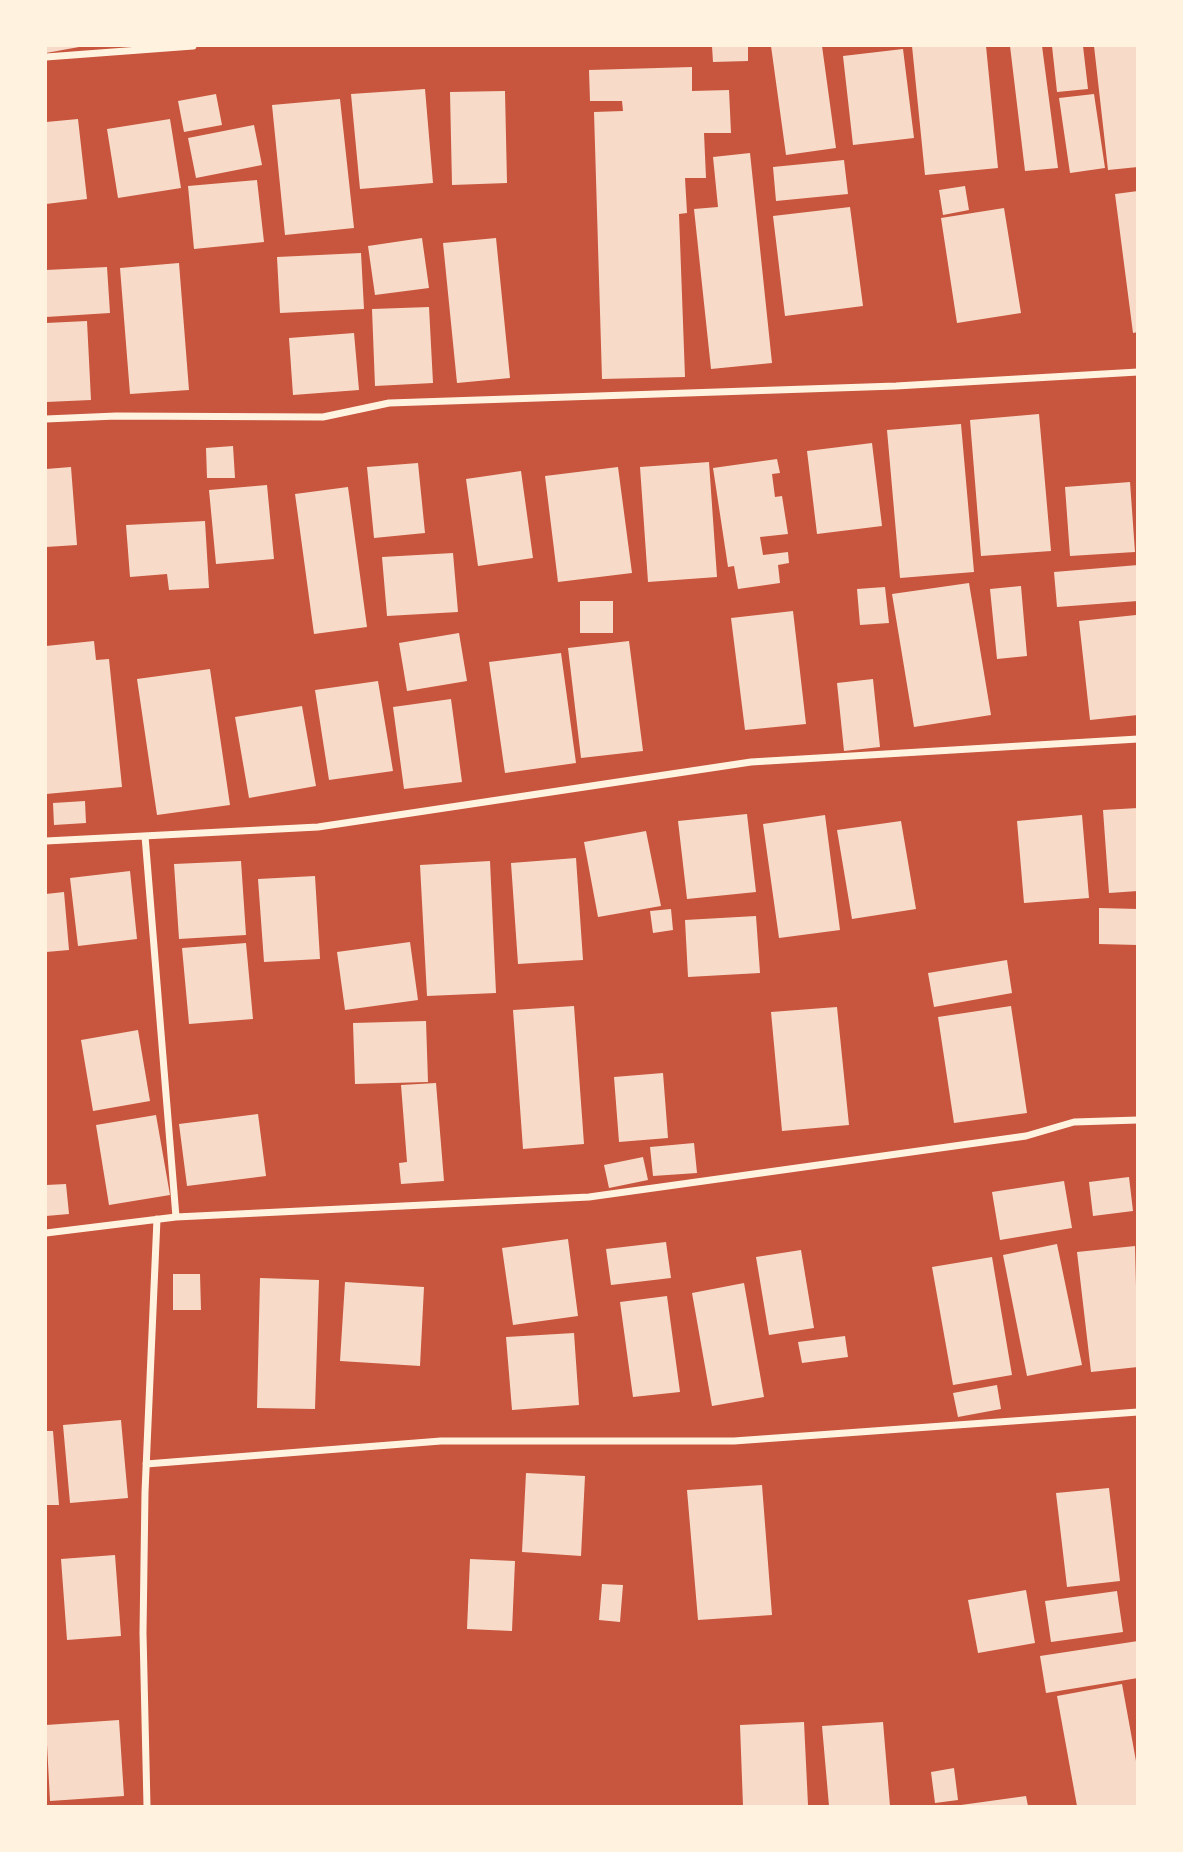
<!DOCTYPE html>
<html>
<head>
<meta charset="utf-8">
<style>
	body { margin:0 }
	#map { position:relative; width:1183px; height:1852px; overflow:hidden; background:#c8553d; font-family:Overpass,sans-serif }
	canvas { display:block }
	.frame { position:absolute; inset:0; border:47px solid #fff3e0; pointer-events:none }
</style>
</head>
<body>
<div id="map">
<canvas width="1183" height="1852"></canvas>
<div class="frame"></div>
</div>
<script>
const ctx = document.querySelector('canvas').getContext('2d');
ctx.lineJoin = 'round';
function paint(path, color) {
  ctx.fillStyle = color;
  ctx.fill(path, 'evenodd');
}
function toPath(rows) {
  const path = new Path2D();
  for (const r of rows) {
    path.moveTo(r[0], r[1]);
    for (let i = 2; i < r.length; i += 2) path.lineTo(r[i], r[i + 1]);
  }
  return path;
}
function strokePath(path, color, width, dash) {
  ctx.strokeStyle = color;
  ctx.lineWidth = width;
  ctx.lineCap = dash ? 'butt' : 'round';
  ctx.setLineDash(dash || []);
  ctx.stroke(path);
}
paint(toPath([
	[46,46,79,46,79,47,46,53],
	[712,46,748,46,748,61,713,62],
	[771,46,822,46,836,148,786,155],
	[912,46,986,46,998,168,925,175],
	[1010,46,1042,46,1058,168,1025,171],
	[1052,46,1083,46,1088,89,1057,92],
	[1094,46,1138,46,1138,167,1108,170],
	[903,49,914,138,853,145,843,56],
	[692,67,692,91,729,90,731,133,704,133,706,178,685,178,687,213,679,214,685,377,602,379,594,112,623,111,622,101,590,101,589,70],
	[425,89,433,183,360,189,351,94],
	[505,91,507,183,452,185,450,92],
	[216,94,222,125,184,132,178,101],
	[1094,94,1105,168,1070,173,1059,98],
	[340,99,354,228,285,235,272,105],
	[78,119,87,199,46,204,46,122],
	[170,119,181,188,118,198,107,129],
	[254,125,262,165,196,178,188,138],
	[750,153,772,363,711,369,694,209,718,207,713,157],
	[844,160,848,194,776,201,773,167],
	[257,180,264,242,194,249,188,186],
	[965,186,969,210,943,215,939,190],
	[1138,191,1138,332,1133,333,1115,194],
	[850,207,863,306,785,316,773,216],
	[1004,208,1021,313,957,323,941,218],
	[422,238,429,288,375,295,368,246],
	[496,238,510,378,457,383,443,243],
	[361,253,364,309,280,313,277,257],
	[179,263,189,390,130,394,120,268],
	[107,267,110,313,46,317,46,270],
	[429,307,433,383,375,386,372,309],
	[87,321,91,400,46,402,46,323],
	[354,333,359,390,293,395,289,338],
	[1039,414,1051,551,981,556,970,420],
	[961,424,974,572,900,578,887,430],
	[872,443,882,526,817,534,807,451],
	[233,446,235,478,207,478,206,448],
	[777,459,780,473,772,474,775,497,782,496,788,534,760,537,763,555,788,552,789,563,778,565,780,583,738,589,734,566,728,567,713,468],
	[709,462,717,577,648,582,640,467],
	[418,463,425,533,374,538,367,467],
	[71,467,77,545,46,547,46,469],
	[618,467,632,573,558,582,545,476],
	[521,471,533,558,478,566,466,479],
	[1130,482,1135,552,1070,556,1065,487],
	[267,485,274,559,216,564,209,490],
	[348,487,367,627,314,634,295,494],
	[205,521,209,588,169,590,167,574,130,577,126,525],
	[453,553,458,612,387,616,382,557],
	[1138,565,1138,601,1057,607,1054,572],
	[969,583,991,715,914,727,892,594],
	[1021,586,1027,656,997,659,990,589],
	[885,587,889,623,860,625,857,589],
	[580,601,613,601,613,633,580,633],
	[793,611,806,724,745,730,731,618],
	[1136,615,1138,715,1090,720,1079,621],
	[459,633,467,681,407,691,399,643],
	[94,641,96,660,109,659,122,787,46,794,46,646],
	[629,641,643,751,581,758,568,648],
	[561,653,576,763,505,773,489,662],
	[210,669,230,805,157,815,137,679],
	[873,679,880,747,844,751,837,683],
	[378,681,393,771,329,780,315,690],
	[451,699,462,782,404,789,393,707],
	[302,706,316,786,249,798,235,717],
	[85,801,86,823,54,825,53,803],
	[1138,808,1138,891,1109,893,1103,810],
	[747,814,756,892,687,899,678,821],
	[825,815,840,930,779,938,763,824],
	[1082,815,1089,898,1024,903,1017,821],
	[901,821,916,909,852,919,837,830],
	[646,831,661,906,598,917,584,842],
	[576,858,583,960,518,964,511,863],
	[241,861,246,935,179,939,174,864],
	[490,861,496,993,427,996,420,865],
	[130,871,137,939,78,946,70,878],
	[315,876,320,959,264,962,258,879],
	[64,892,69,950,46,952,46,894],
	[1099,908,1138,909,1138,945,1099,944],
	[671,909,673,930,653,933,650,911],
	[756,916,760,973,688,977,685,920],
	[410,942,418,1000,345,1010,337,952],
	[246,943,253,1019,189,1024,182,948],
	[1007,960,1012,993,934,1007,928,973],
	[574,1006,584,1144,523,1149,513,1010],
	[1011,1006,1027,1113,954,1123,938,1017],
	[837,1007,849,1125,782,1131,771,1012],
	[426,1021,428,1082,355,1084,353,1023],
	[138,1030,150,1101,93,1111,81,1040],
	[663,1073,668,1138,619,1142,614,1077],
	[436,1083,444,1181,401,1184,399,1163,407,1162,401,1085],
	[258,1114,266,1176,187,1186,179,1124],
	[156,1115,170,1195,109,1205,96,1125],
	[694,1143,697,1173,653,1176,650,1147],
	[643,1157,648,1180,609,1188,604,1165],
	[1129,1177,1133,1211,1093,1216,1089,1182],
	[1064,1181,1072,1228,1000,1240,992,1192],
	[66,1184,69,1214,46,1216,46,1185],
	[568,1239,578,1316,513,1325,502,1248],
	[666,1242,671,1278,611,1285,606,1249],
	[1057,1244,1082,1365,1027,1376,1003,1255],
	[1135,1246,1138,1367,1091,1372,1077,1252],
	[801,1250,814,1328,769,1335,756,1257],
	[992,1257,1012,1375,953,1385,932,1267],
	[173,1274,200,1274,201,1310,173,1310],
	[260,1278,319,1280,315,1409,257,1408],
	[345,1282,424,1287,420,1366,340,1361],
	[744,1283,764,1397,712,1406,692,1293],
	[667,1296,680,1392,633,1397,620,1302],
	[574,1333,579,1405,512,1410,506,1337],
	[845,1336,848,1357,802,1363,798,1342],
	[997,1385,1001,1409,958,1417,953,1393],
	[121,1420,128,1498,70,1503,63,1425],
	[46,1431,53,1431,59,1505,46,1505],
	[526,1473,585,1476,581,1556,522,1552],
	[762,1485,772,1615,698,1620,687,1490],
	[1109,1488,1120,1581,1067,1587,1056,1493],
	[115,1555,121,1636,67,1640,61,1559],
	[470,1559,515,1561,512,1631,467,1629],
	[602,1584,623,1585,620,1622,599,1620],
	[1026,1590,1035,1643,978,1653,968,1600],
	[1117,1591,1123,1632,1051,1642,1045,1601],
	[1138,1641,1138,1678,1046,1693,1040,1656],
	[1122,1684,1138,1772,1138,1806,1077,1806,1057,1696],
	[119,1720,124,1796,50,1801,46,1725],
	[804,1722,808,1805,743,1806,740,1725],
	[883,1722,890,1806,829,1806,822,1726],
	[954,1768,958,1800,935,1803,931,1772],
	[1026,1796,1028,1806,961,1806,961,1805]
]), '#f7dbc8');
strokePath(toPath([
	[46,57,193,46],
	[46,419,116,416,323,417,389,403,896,386,1138,372],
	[145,836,176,1217],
	[46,841,318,827,751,762,1138,739],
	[46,1233,176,1217,589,1197,1026,1136,1074,1122,1138,1120],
	[146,1464,441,1441,734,1441,1138,1412],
	[147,1806,143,1633,145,1492,157,1219]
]), '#fff3e0', 7);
</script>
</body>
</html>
